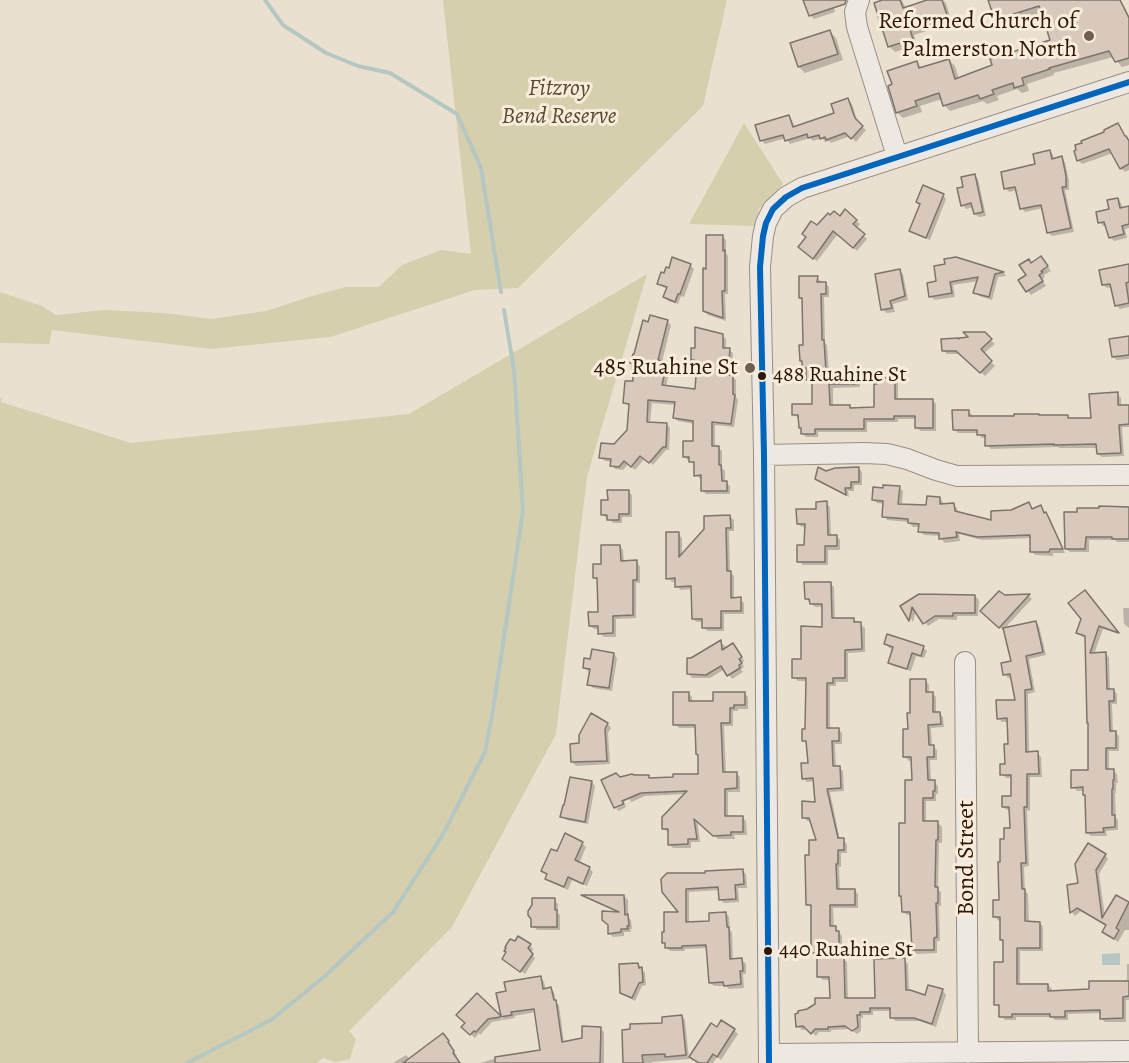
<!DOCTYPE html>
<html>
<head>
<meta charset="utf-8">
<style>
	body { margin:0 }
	canvas { display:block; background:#eae0d0 }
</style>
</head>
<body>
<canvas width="1129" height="1063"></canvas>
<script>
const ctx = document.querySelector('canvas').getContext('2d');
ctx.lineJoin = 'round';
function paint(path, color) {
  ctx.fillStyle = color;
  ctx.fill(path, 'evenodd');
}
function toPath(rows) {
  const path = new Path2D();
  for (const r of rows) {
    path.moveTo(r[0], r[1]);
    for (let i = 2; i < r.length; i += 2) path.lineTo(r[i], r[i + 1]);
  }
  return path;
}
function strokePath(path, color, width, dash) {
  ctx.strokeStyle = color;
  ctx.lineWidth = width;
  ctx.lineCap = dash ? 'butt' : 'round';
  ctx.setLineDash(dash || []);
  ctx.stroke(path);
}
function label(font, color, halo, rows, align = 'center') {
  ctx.font = font + ' Alegreya,serif';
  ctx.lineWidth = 6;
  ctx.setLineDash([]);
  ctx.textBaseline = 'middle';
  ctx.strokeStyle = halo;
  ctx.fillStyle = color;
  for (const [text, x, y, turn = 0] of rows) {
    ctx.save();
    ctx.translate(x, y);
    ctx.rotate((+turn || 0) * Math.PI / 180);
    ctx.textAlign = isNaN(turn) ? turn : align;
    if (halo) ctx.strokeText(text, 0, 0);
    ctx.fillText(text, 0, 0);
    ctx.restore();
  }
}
paint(toPath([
	[443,0,727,0,703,106,518,288,475,290,330,337,211,349,52,330,49,344,0,343,0,292,42,306,56,315,104,310,164,313,211,319,266,311,309,297,345,287,379,287,402,265,441,250,471,254],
	[744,123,783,184,759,209,754,226,689,224],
	[647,274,587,477,556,734,452,927,349,1031,356,1039,350,1059,335,1062,323,1058,317,1063,0,1063,0,398,2,398,1,402,131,443,409,414]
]), '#d5cfad');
paint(toPath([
	[1120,953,1120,965,1102,965,1102,954]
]), '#b5c7c2');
paint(toPath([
	[805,0,832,0,835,12,814,19,810,15],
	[887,0,902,0,906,9,932,0,943,0,946,3,952,23,914,35,917,45,895,52,890,47,876,4],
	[990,0,1121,0,1129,16,1129,65,1122,67,1113,57,1054,73,1054,75,1027,84,1029,91,1022,93,1017,89,997,96,999,100,987,104,983,101,950,111,944,105,942,99,920,106,922,112,903,118,897,112,917,63,923,69,949,60,955,66,959,79,1052,41,1043,12,1002,25,996,19],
	[830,32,836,38,843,60,805,73,799,67,792,44],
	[848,100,852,104,858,123,866,130,856,142,850,136,831,143,829,141,825,142,822,138,813,141,810,138,790,144,786,138,765,144,761,140,789,116,792,120,795,128,836,114],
	[1118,125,1129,141,1129,170,1125,172,1121,168,1113,153,1082,164,1078,160,1106,133],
	[1050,151,1053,155,1054,160,1061,158,1065,162,1069,181,1069,190,1065,190,1074,232,1052,236,1048,232,1043,208,1025,212,1021,208,1018,190,1009,192,1005,188,1037,165],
	[974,176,978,179,986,216,979,217,975,214,973,207,966,209,963,205,965,188],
	[943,195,946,199,930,240,915,234,911,230,921,206,917,202],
	[1117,199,1121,203,1123,209,1129,208,1129,228,1125,229,1127,238,1114,241,1110,237,1107,225,1103,226,1100,222,1111,210],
	[846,212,860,224,856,229,867,239,857,251,838,234,817,261,803,251,817,227,831,217,840,218],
	[723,237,726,240,726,253,728,256,728,294,725,294,726,321,708,315,704,311,707,271],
	[956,259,1004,273,1006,276,998,277,992,300,979,296,975,292,979,281,953,285,955,297,935,300,931,297,947,265],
	[1045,262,1051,271,1044,275,1045,277,1042,279,1046,286,1031,295,1020,281,1028,275,1032,264],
	[690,265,694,269,684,297,681,296,678,304,668,301,665,297,668,289,663,287,659,283,670,270],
	[1129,266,1129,307,1120,309,1116,305,1113,287,1107,288,1103,285],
	[899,271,903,274,908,300,893,304,895,312,887,313,883,310],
	[817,278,821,281,821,284,826,283,829,287,829,297,824,297,825,343,827,345,829,373,856,373,860,377,860,387,833,388,833,407,849,406,852,409,875,408,894,380,898,383,898,400,932,400,936,404,936,431,921,431,917,428,917,419,898,419,898,422,867,422,867,432,818,432,818,437,806,437,802,433,800,418,798,418,794,414,814,406,814,383,811,383,807,379,807,371,804,367,803,301,800,298],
	[667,321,671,325,662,362,666,364,670,367,666,387,697,391,697,376,695,362,693,359,722,335,726,339,726,350,729,350,733,353,731,376,736,380,736,397,738,400,734,427,715,425,715,448,718,448,722,451,722,468,725,471,725,482,730,486,730,494,706,494,702,490,702,479,700,479,696,475,694,465,690,460,688,460,684,457,694,442,695,424,678,421,674,418,676,405,652,403,650,423,666,424,670,428,669,450,666,450,653,465,645,458,635,470,628,464,623,470,615,469,612,465,612,462,605,461,601,458,629,431,630,406,625,403],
	[984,334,995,344,983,354,995,366,985,376,961,354,947,354,943,350,958,339],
	[1129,338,1129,359,1117,360,1113,357],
	[1117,394,1121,398,1121,406,1129,406,1129,427,1122,427,1124,456,1102,457,1098,454,1098,448,1059,448,1058,447,991,449,987,445,987,438,982,438,978,433,958,433,954,429,968,411,972,415,972,418,1067,416,1070,420,1092,420],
	[858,468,862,472,862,485,854,485,854,491,848,491,849,497,820,482,816,479,826,473],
	[899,488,903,491,902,505,928,507,939,498,943,502,943,505,953,504,957,508,958,514,993,522,1029,504,1034,510,1040,507,1050,518,1065,553,1053,553,1053,556,1035,555,1031,551,1031,538,982,540,959,534,960,541,945,543,941,539,941,536,924,535,920,531,920,527,913,527,908,522,887,520,884,516,885,504,877,503,874,500],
	[628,491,632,495,632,517,622,517,622,523,613,523,609,518,606,518,602,514,609,501],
	[826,503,830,507,831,536,836,536,840,540,840,550,828,550,828,565,803,565,799,561,806,546,806,527,802,527,798,524],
	[1129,508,1129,542,1117,542,1115,540,1089,540,1089,552,1070,552,1066,549],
	[730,517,734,520,734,531,729,531,730,572,734,576,734,599,740,599,744,603,744,614,724,614,724,631,708,631,704,628,704,622,697,622,693,619,693,589,681,590,677,586,677,581,672,582,668,578,678,534,682,538,682,555],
	[620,546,623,550,624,562,636,562,640,566,640,583,636,583,636,618,616,619,616,637,604,637,600,633,600,629,594,629,590,626,599,613,599,582,595,578,603,566],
	[830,583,834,587,835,620,854,620,865,628,865,652,848,653,848,682,836,682,836,686,830,686,830,729,838,729,842,733,842,744,835,744,836,768,839,768,843,771,844,791,830,792,840,840,843,840,847,844,847,853,841,853,841,867,839,867,840,890,854,890,858,894,858,908,833,908,834,928,842,936,842,958,847,962,848,1000,877,999,904,960,908,964,909,991,926,997,929,986,943,991,946,995,936,1027,919,1021,896,1021,892,1018,892,1011,873,1011,873,1015,863,1015,863,1018,861,1018,861,1031,857,1034,850,1029,831,1030,831,1032,819,1032,816,1036,808,1029,802,1030,798,1026,831,1000,830,980,823,980,819,976,818,956,816,956,813,952,812,908,807,904,811,856,818,841,812,821,807,821,804,817,817,803,815,781,807,782,803,778,809,764,808,745,804,740,807,730,807,681,798,681,794,677,802,661,823,628,823,607,815,607,806,598],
	[1089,595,1119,634,1103,629,1094,654,1105,654,1109,657,1110,690,1113,690,1117,694,1117,704,1112,704,1113,732,1115,732,1119,736,1119,751,1109,751,1109,771,1113,771,1117,774,1118,783,1116,783,1116,793,1115,793,1116,818,1118,820,1118,830,1106,831,1107,836,1091,836,1087,832,1086,796,1085,791,1077,791,1073,787,1089,771,1086,638,1081,636,1078,632],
	[975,596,979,600,978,616,957,616,957,620,939,619,928,626,916,610,913,622,902,606],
	[1029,596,1032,599,1003,630,982,611,1004,597],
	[1123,608,1129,608,1129,628,1124,624],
	[1036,623,1039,626,1046,655,1029,659,1035,692,1028,694,1029,753,1037,753,1041,757,1042,777,1030,777,1030,811,1027,810,1029,866,1024,867,1025,891,1028,894,1029,923,1040,923,1043,927,1043,951,1020,951,1020,985,1048,985,1052,989,1052,992,1090,991,1127,980,1127,964,1129,964,1129,1000,1126,1000,1126,1022,1105,1022,1101,1018,1101,1013,1068,1014,1068,1020,1055,1020,1052,1017,1016,1017,1016,1020,1005,1020,1001,1016,999,1008,996,1004,1005,964,1005,943,1001,940,1002,920,999,921,995,917,1000,901,1002,863,1005,841,1011,830,1011,810,1007,810,1003,807,1012,797,1012,778,1006,778,1002,774,1006,765,1009,746,1009,722,1002,722,998,718,1017,701,1012,678,1008,678,1004,674],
	[721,642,725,646,725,650,733,645,737,648,744,661,742,663,744,667,741,669,743,672,732,679,725,669,710,678,692,678,689,674,692,660],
	[886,644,923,647,927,651,924,658,916,656,911,671,893,666,890,662,894,649,889,648],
	[614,654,617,658,612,691,593,688,589,684,591,672,588,671,584,668,592,661],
	[926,681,929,685,929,693,932,693,936,697,936,713,939,713,943,717,944,727,931,728,932,746,937,750,937,760,930,760,931,782,934,782,938,786,938,794,936,794,936,801,926,801,926,823,938,823,942,827,942,843,939,843,938,890,941,892,941,906,939,906,940,941,937,941,937,953,917,954,913,950,912,915,907,915,903,912,903,898,900,896,906,824,913,782,913,760,909,761,905,757,912,714],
	[688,693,692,697,692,702,715,702,744,693,748,697,748,709,738,709,738,711,733,711,733,726,724,726,726,773,736,773,740,777,740,792,728,792,728,818,742,817,746,821,747,835,734,835,735,839,718,839,697,819,700,842,691,842,691,848,673,848,669,844,669,833,664,829,686,794,645,796,625,805,626,807,619,811,616,809,631,802,630,799,614,806,621,779,648,776,652,780,699,775,697,728,679,728,675,724],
	[592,715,608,724,611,728,608,733,610,764,576,766,572,762,581,745],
	[592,782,595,786,588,824,566,820,562,816],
	[582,843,586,847,579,864,589,868,593,872,587,886,572,880,568,890,551,882,543,871,558,853],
	[1105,855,1108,859,1099,874,1105,916,1116,897,1129,904,1129,930,1125,930,1118,942,1104,932,1108,926,1081,911,1075,916,1072,912,1068,886,1079,885],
	[742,870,746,874,747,888,738,888,739,902,724,903,720,899,720,890,689,892,689,923,711,923,726,913,729,917,730,930,732,932,733,961,742,960,746,964,746,974,743,974,744,988,729,989,726,986,714,986,710,983,708,948,685,949,685,951,670,951,666,947,666,945,664,942,681,913,663,892,706,874],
	[584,896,624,896,628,900,628,917,631,920,632,929,630,929,631,932,624,932,624,936,613,937,609,933,620,913],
	[554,900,558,904,558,913,560,915,560,930,537,930,533,926],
	[530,945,533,949,531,953,535,958,525,974,507,962],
	[638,964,645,973,646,985,642,986,635,1001,626,996,622,992],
	[541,978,544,982,546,990,551,989,554,992,556,1003,559,1005,564,1043,583,1039,601,1029,604,1032,604,1063,480,1063,497,1058,542,1051,536,1012,514,1016,515,1018,503,1020,498,994],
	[477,995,503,1020,492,1022,480,1035,479,1033,475,1038,463,1027],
	[682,1016,685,1020,689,1059,652,1062,652,1063,625,1063],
	[717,1029,734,1030,738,1034,721,1060,717,1057,713,1063,699,1063,691,1057],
	[447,1039,457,1056,449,1063,393,1063,406,1055,410,1059]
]), '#0003');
strokePath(toPath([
	[265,0,283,25,326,53,358,66,390,73,457,114,481,168,501,292],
	[187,1063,271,1020,325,976,393,912,442,836,485,752,493,710,523,511,514,370,504,310]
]), '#b5c7c2', 4);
const building = toPath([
	[803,0,846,0,845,4,809,16,803,0],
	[882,0,900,0,903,8,927,0,942,0,948,18,910,30,913,39,888,47,874,3,882,0],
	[988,0,1120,0,1129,18,1129,58,1115,62,1109,51,1049,68,1050,69,1022,78,1024,85,1014,88,1013,83,992,90,994,94,980,99,978,95,943,106,939,93,915,101,917,106,896,113,888,86,892,84,887,71,917,61,919,68,949,59,955,79,992,65,990,59,1050,40,1039,6,995,20,988,0],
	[830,30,838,54,798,67,790,43,830,30],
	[848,98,855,118,863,126,851,139,845,133,826,140,825,137,820,139,819,135,808,138,807,134,785,141,783,135,760,141,755,125,789,115,793,127,834,113,831,104,848,98],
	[1118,123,1125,136,1126,136,1129,141,1129,164,1120,169,1109,149,1077,161,1074,151,1076,150,1075,145,1082,143,1081,141,1104,132,1104,130,1118,123],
	[1050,150,1052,159,1062,156,1066,176,1066,187,1062,187,1071,228,1047,233,1041,205,1020,209,1015,187,1004,189,1001,172,1035,164,1033,154,1050,150],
	[975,174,983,212,974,214,971,203,961,206,957,188,963,187,961,177,975,174],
	[923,185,944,194,926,238,909,231,920,204,916,202,923,185],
	[1118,198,1120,208,1129,206,1129,224,1122,226,1124,234,1109,238,1104,222,1098,223,1096,212,1109,209,1107,200,1118,198],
	[845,209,857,220,853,224,865,234,853,248,833,231,813,259,798,247,806,237,802,234,811,221,817,225,828,213,830,215,834,211,840,216,845,209],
	[706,235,723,235,723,251,725,250,725,291,722,291,723,318,703,311,703,268,706,269,706,235],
	[1041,256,1048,266,1041,271,1043,272,1039,275,1043,281,1026,292,1018,280,1026,275,1019,265,1029,259,1031,263,1041,256],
	[672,257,691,264,680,294,678,294,675,302,663,297,667,287,657,284,661,272,664,273,666,267,669,268,672,257],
	[956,257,1004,272,995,274,989,297,973,293,978,277,950,282,952,293,929,297,927,283,936,281,934,266,945,264,944,259,956,257],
	[1129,264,1129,282,1126,283,1129,303,1115,306,1110,284,1102,285,1099,270,1129,264],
	[900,269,905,296,890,301,892,308,881,310,875,274,900,269],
	[799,276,818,276,817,282,826,282,826,294,821,294,822,340,824,340,826,372,857,372,857,384,829,384,830,405,850,405,850,408,874,407,874,384,877,384,877,378,895,378,895,399,933,399,933,428,915,428,915,416,894,416,894,419,864,419,864,429,815,429,815,434,801,434,801,428,799,428,798,415,792,415,792,404,812,404,812,380,806,380,806,368,802,368,802,361,800,361,799,345,803,345,802,298,799,298,799,276],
	[650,315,668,320,658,360,667,362,662,385,695,389,696,376,694,360,691,360,691,348,695,348,695,327,723,334,723,348,730,348,728,375,733,375,733,394,735,395,731,424,712,422,712,446,719,446,719,465,721,465,722,481,727,481,727,491,701,491,701,475,694,476,694,462,689,462,689,457,683,457,683,441,693,441,693,421,673,418,675,402,648,400,647,422,667,423,666,447,663,447,649,463,640,456,631,467,624,461,619,467,610,466,611,459,599,458,601,443,614,444,627,430,629,404,623,403,625,381,633,381,632,364,630,363,633,354,634,354,643,320,648,322,650,315],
	[963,332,985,332,992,339,981,349,992,361,980,373,956,351,942,351,941,339,959,338,959,339,960,338,968,337,963,332],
	[1129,336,1129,355,1112,357,1109,339,1129,336],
	[1118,392,1118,405,1129,405,1129,424,1119,425,1121,453,1097,454,1096,444,1054,445,1054,444,985,446,985,435,977,435,977,430,953,430,952,410,969,410,969,416,1014,416,1014,414,1039,414,1039,415,1068,415,1068,418,1091,418,1089,394,1118,392],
	[818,467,826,471,835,468,859,467,859,482,851,482,851,488,845,488,846,495,815,479,818,467],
	[883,485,900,486,898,504,926,505,927,496,940,497,940,504,954,503,955,511,991,520,991,511,1011,510,1029,502,1032,509,1041,505,1044,513,1046,512,1063,549,1050,549,1049,552,1030,552,1030,535,977,537,956,532,957,537,939,539,939,533,918,532,919,524,908,523,908,519,882,517,883,501,872,500,873,487,883,488,883,485],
	[607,490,629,490,629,514,619,514,619,520,607,520,607,515,601,515,601,500,608,500,607,490],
	[827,501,828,535,837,535,837,546,825,546,825,562,797,562,797,545,804,545,805,524,797,524,796,509,816,509,816,502,827,501],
	[1099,506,1129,507,1129,539,1112,539,1112,537,1086,537,1085,549,1065,549,1064,512,1077,512,1077,508,1099,508,1099,506],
	[730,515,731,528,726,528,727,571,731,571,731,598,741,597,741,611,721,611,721,628,702,628,702,619,692,619,691,586,675,587,675,578,666,579,666,532,679,532,679,557,704,529,704,516,730,515],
	[601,545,620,545,621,561,637,560,637,580,633,580,633,615,613,616,613,633,598,634,598,626,589,626,588,612,598,612,597,578,593,578,593,564,601,564,601,545],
	[804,582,831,582,832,618,854,618,854,622,861,622,862,649,845,650,845,678,833,678,833,683,827,683,827,728,839,728,839,741,832,741,833,766,840,766,841,788,827,789,838,838,844,838,844,850,838,850,838,864,836,864,837,889,855,889,855,905,830,905,830,926,836,926,836,931,839,931,839,957,844,957,845,998,875,998,874,959,905,958,906,990,910,990,925,995,928,985,943,989,932,1024,914,1018,890,1018,890,1008,870,1008,870,1012,860,1012,860,1015,857,1015,858,1027,852,1031,845,1026,828,1027,828,1029,815,1029,811,1034,803,1026,796,1027,795,1014,798,1013,798,1011,807,1009,815,1004,815,998,830,998,829,977,817,977,817,953,811,953,811,905,806,905,805,855,809,855,809,840,816,840,809,818,802,818,802,801,815,802,813,778,802,779,801,763,808,763,806,741,802,741,802,729,805,729,806,678,792,678,792,659,801,659,801,626,822,627,822,604,810,604,809,599,805,599,804,582],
	[1085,590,1119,633,1099,626,1090,653,1106,652,1107,689,1114,689,1114,701,1109,701,1110,731,1116,731,1116,748,1106,748,1106,769,1114,769,1114,780,1113,780,1113,789,1112,789,1112,815,1115,815,1115,827,1103,828,1104,832,1086,833,1085,795,1083,795,1083,787,1071,788,1071,770,1088,770,1088,723,1087,723,1085,636,1076,633,1081,619,1068,603,1085,590],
	[999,591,1005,595,1030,594,999,628,980,611,999,591],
	[919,594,975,595,975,613,953,613,953,616,935,616,923,624,912,607,909,621,900,606,919,594],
	[1036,621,1043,652,1026,656,1032,689,1025,690,1026,752,1038,751,1039,774,1027,774,1027,807,1024,807,1026,863,1021,863,1022,889,1025,889,1025,921,1040,922,1040,948,1017,948,1017,984,1048,984,1048,991,1089,989,1089,981,1129,981,1129,996,1123,997,1123,1018,1100,1019,1100,1010,1065,1011,1065,1017,1050,1017,1050,1014,1012,1014,1012,1017,999,1017,999,1005,994,1005,994,962,1003,962,1003,940,1000,940,1000,917,993,917,993,900,999,900,998,862,1000,862,1000,839,1004,839,1004,828,1010,828,1009,807,1002,807,1002,796,1011,796,1011,775,1000,775,1000,764,1005,764,1004,744,1008,744,1007,718,997,719,996,700,1015,700,1010,674,1003,675,1001,663,1011,661,1003,628,1036,621],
	[887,634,924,646,921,656,912,653,907,669,888,663,893,647,884,644,887,634],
	[721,640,722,650,733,643,742,657,739,659,742,663,739,665,740,668,727,676,721,666,706,675,687,674,687,658,691,658,721,640],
	[592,649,614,653,609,688,587,685,590,669,583,668,584,658,590,659,592,649],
	[910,679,926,679,926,692,933,692,933,712,940,712,941,724,928,725,929,745,934,745,934,757,927,757,928,780,935,780,935,791,933,791,933,798,923,798,923,821,938,821,938,840,936,840,935,887,938,887,938,903,936,903,937,937,934,938,934,950,912,950,910,912,902,912,901,896,899,896,899,823,905,823,905,780,912,780,911,757,903,757,903,729,908,729,907,713,910,713,910,679],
	[673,692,689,692,689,701,713,701,713,692,745,692,745,705,734,705,734,708,730,708,730,723,721,723,723,772,737,772,737,788,725,789,725,816,743,816,743,832,731,832,731,835,713,836,694,819,697,839,688,839,688,844,668,845,668,829,662,829,662,817,687,791,641,793,622,801,624,804,614,808,601,780,616,773,620,777,632,774,634,775,649,775,649,778,673,777,673,774,698,774,698,755,696,754,695,725,673,725,673,692],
	[591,713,608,723,605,729,607,761,571,762,570,744,579,743,579,735,591,713],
	[570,777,592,781,585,822,560,817,563,805,564,805,570,777],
	[565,833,583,842,575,860,590,867,583,884,568,877,564,887,545,879,547,874,541,871,551,849,557,851,565,833],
	[1088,843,1106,854,1096,870,1102,918,1116,895,1129,902,1116,928,1119,930,1114,939,1102,932,1106,925,1077,908,1070,913,1067,885,1078,883,1075,864,1088,843],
	[743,869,744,884,735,885,736,899,719,900,718,887,686,889,686,922,709,921,709,913,726,912,727,927,729,927,730,959,742,958,743,971,740,971,741,984,724,986,723,982,709,983,706,945,682,946,682,948,665,948,665,943,662,943,662,932,664,932,664,912,678,912,662,892,661,879,667,873,705,873,705,871,743,869],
	[581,895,624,895,625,915,628,914,629,926,627,926,628,929,621,929,621,932,608,934,608,925,602,920,602,911,619,912,581,895],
	[532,898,555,898,555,910,557,910,557,927,531,927,531,919,528,915,528,911,532,905,532,898],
	[518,936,531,944,528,948,533,954,520,972,502,959,506,952,504,951,506,948,505,947,510,939,515,941,518,936],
	[638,963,639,968,642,967,643,982,639,983,632,998,620,993,619,964,638,963],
	[541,976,543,989,551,987,554,1000,556,1000,562,1042,582,1038,582,1026,601,1027,600,1063,495,1063,495,1057,540,1050,534,1009,511,1012,512,1015,488,1019,476,1032,474,1031,470,1035,461,1027,465,1023,456,1015,477,993,501,1016,496,993,506,991,504,982,541,976],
	[682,1015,686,1055,665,1057,665,1054,642,1055,643,1063,623,1063,622,1030,630,1029,630,1024,662,1023,662,1017,682,1015],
	[721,1020,735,1029,717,1057,713,1054,707,1063,699,1063,689,1057,711,1023,717,1027,721,1020],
	[443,1033,449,1041,448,1042,454,1051,453,1053,460,1063,403,1063,443,1033]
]);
paint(building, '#d9c9bc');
strokePath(building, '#7d746a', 1.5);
const minor = toPath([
	[859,0,855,12,857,27,897,156],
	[764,455,864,453,887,454,907,459,936,470,957,476,1129,475],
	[965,662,968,1053],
	[770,1054,1129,1051],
	[769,1063,764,455,760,267,763,236,766,223,773,209,786,197,802,188,1129,82]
]);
strokePath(minor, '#978f84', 22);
strokePath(minor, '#ede8e1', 20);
strokePath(toPath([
	[769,1063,764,455,760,267,763,236,766,223,773,209,786,197,802,188,1129,82]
]), '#0065bd', 6);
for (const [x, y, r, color] of [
	[1089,36,6,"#705e4f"],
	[750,368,6,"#705e4f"],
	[762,376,5,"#2f180a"],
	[768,951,5,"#2f180a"]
]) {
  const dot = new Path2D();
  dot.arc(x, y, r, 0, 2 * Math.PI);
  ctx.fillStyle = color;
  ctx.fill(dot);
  strokePath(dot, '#f8ecda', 2);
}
label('22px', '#2f180a', '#f8ecda', [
	["488 Ruahine St",773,376],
	["440 Ruahine St",779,951]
], 'left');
label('24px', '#2f180a', '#f8ecda', [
	["Reformed Church of",1077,22],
	["Palmerston North",1077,50],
	["485 Ruahine St",738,368]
], 'right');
label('italic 24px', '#5b4b32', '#f8ecda', [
	["Fitzroy",559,89],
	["Bend Reserve",559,117]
]);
label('24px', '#2f180a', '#f8ecda', [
	["Bond Street",967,858,-90]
]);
</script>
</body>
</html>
